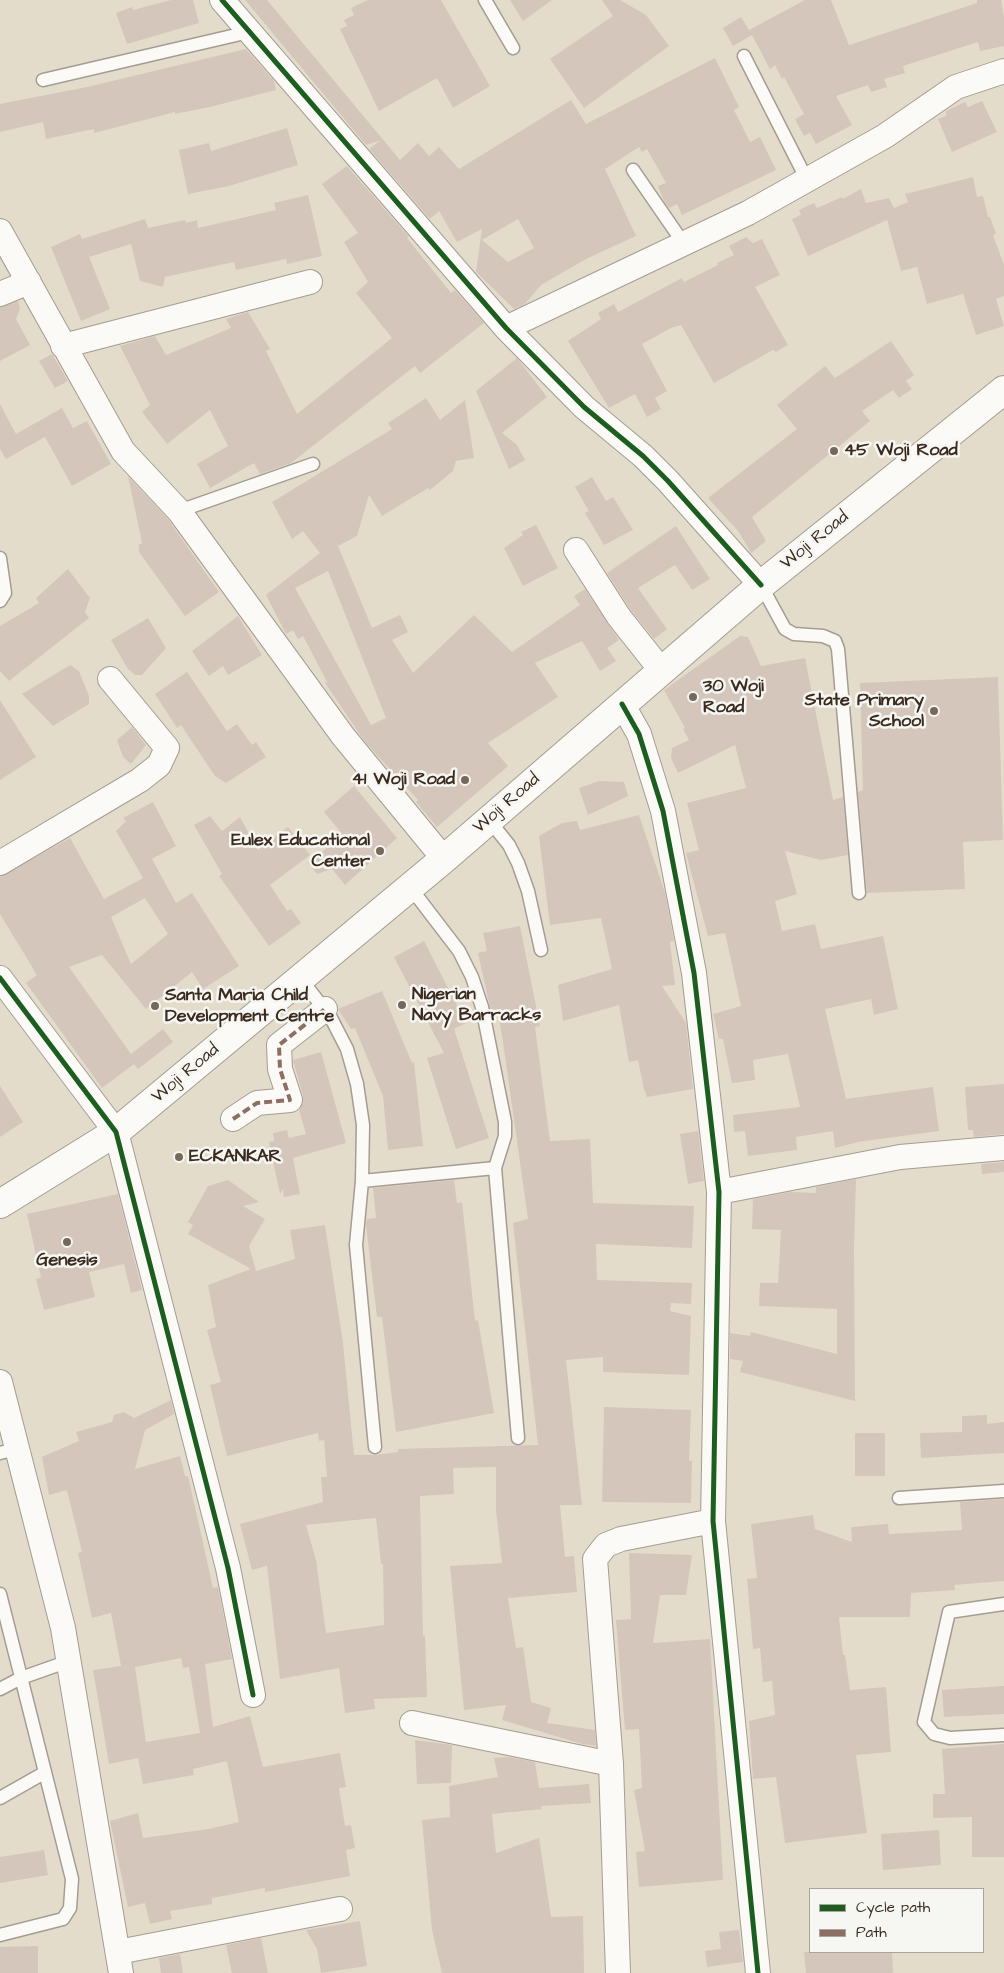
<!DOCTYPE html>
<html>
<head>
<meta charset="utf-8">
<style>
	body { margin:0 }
	#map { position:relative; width:1004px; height:1973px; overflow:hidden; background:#e4dcca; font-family:"Architects Daughter",sans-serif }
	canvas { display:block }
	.legend { position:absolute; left:809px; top:1888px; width:175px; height:65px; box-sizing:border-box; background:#f6f6f2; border:1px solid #aba49d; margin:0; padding:6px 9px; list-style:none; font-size:15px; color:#3b2a1e }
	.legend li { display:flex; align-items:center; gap:10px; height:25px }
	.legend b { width:25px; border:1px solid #aba49d }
</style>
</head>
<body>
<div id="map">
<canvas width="1004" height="1973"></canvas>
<ul class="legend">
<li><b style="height:6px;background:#1b5e20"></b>Cycle path</li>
<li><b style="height:6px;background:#8d6e63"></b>Path</li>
</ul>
</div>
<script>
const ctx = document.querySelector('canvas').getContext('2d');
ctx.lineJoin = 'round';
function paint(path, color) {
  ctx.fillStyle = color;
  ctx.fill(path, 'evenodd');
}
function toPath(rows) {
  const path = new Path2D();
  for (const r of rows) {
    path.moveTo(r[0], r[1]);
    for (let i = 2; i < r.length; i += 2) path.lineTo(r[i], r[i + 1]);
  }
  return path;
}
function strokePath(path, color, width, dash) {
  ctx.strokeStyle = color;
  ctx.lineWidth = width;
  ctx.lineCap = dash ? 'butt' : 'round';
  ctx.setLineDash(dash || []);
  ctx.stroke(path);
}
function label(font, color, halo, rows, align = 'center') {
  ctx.font = font + ' "Architects Daughter",sans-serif';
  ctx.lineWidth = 5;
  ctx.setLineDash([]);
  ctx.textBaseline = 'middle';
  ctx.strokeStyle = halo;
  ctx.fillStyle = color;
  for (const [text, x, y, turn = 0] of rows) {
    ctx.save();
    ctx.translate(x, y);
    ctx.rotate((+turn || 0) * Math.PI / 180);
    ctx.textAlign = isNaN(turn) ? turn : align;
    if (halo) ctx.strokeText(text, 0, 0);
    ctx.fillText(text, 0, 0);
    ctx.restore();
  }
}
paint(toPath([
	[171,0,193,0,199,23,127,44,116,13,132,7,133,10],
	[245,0,267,0,400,160,418,143,429,156,439,147,459,169,571,100,586,124,715,58,739,107,734,110,750,142,760,137,776,170,682,215,677,204,669,208,664,201,658,186,666,183,647,149,642,152,639,147,605,169,636,236,588,258,541,285,525,304,514,309,476,272,482,229,457,242,439,211,430,219,369,149,381,140,366,145],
	[518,219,534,248,508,262,482,240],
	[368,0,441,0,490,86,453,108,437,78,379,111,340,29,347,26,344,20,354,15,351,8],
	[510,0,552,0,523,21],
	[602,0,620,0,646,15,669,46,584,108,550,59,613,16],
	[805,0,831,0,849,45,977,3,977,0,1001,0,1004,17,1004,46,980,51,978,42,903,66,905,73,884,79,887,87,871,92,868,85,836,96,852,125,816,144,810,133,804,136,795,119,804,114,784,77,782,79,775,65,770,69,752,35,733,46,723,28,741,17,751,33,749,30],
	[246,49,274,81,276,90,210,107,175,114,175,112,94,133,94,129,46,139,43,122,0,132,0,104,87,87],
	[982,101,997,132,952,152,938,119,946,116,946,111,965,102,968,107],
	[287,128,298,165,229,186,188,194,179,150,209,143,211,151],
	[347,166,409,237,407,238,451,293,455,290,484,323,420,373,415,366,291,463,260,474,254,463,210,488,197,464,228,446,210,410,167,444,142,412,150,405,120,346,155,336,166,355,231,328,226,319,248,312,270,349,266,351,297,414,392,338,356,293,368,282,344,242,358,233,322,184],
	[973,177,977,197,983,196,988,217,990,217,996,234,993,235,1004,265,1004,296,996,299,1004,326,976,335,963,294,927,304,917,267,901,271,887,220,808,256,792,219,801,215,799,210,814,203,817,208,842,197,843,199,861,189,866,203,889,198,894,208,908,202,905,194],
	[308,195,322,256,287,264,286,259,236,270,234,262,165,277,163,287,140,281,131,244,89,257,110,309,81,321,51,247,80,234,82,239,145,219,148,228,185,220,186,223,197,220,198,228,276,210,274,203],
	[746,237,753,243,762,239,780,275,755,287,788,345,776,352,773,350,714,383,681,325,671,328,642,344,667,391,655,398,661,409,647,417,635,394,609,408,568,341,601,319,598,313,614,304,618,312,682,278,684,282,718,265,717,263,734,255,729,246],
	[18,301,20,309,16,319,30,345,0,361,0,307],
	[891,341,914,375,906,381,912,389,899,398,893,390,862,411,870,421,752,517,766,541,751,553,739,532,708,498,797,429,777,405,825,366,835,378],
	[52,354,68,381,55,388,39,361],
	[517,358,547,397,502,433,517,445,525,460,509,469,476,391],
	[426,398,440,420,465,400,474,458,456,461,453,471,430,490,428,488,382,516,369,495,357,536,338,546,372,628,400,615,408,632,392,640,413,673,474,615,512,652,580,605,574,596,585,589,619,640,607,648,616,661,600,671,582,641,535,663,558,697,488,743,508,766,437,827,416,802,418,800,365,742,325,683,327,682,303,636,298,639,293,630,286,634,266,595,320,553,303,531,292,539,272,502,392,429,388,423],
	[328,571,386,718,371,725,295,588],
	[0,404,16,434,62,408,73,428,87,421,111,464,72,486,45,437,6,459,0,449],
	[128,476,167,518,219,592,185,616,139,552,139,545,142,543],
	[592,477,606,501,613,497,633,530,604,545,585,513,589,511,575,487],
	[536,525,558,568,523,586,504,548,523,535,521,532],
	[676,526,710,579,692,590,675,565,638,588,667,629,654,639,630,609,607,573],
	[68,569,90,598,85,612,89,618,9,681,0,671,0,626,39,603,36,598],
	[238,616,262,655,228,675,223,666,209,676,192,651],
	[148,618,166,648,142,675,135,675,128,669,111,640],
	[740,636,748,637,761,666,805,658,833,800,843,797,848,855,821,860,785,851,797,894,775,901,782,931,815,924,821,949,883,936,898,1009,874,1015,871,999,825,1009,846,1099,933,1087,939,1131,858,1142,835,1148,833,1131,796,1137,797,1150,748,1156,745,1131,734,1132,733,1115,800,1107,788,1054,753,1060,755,1080,732,1083,723,1039,719,1039,713,1014,741,1006,725,933,708,936,686,853,699,850,687,803,746,788,735,745,678,773,671,758,672,748,689,740,683,729,685,728,664,690],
	[70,665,79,671,89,696,89,704,53,726,22,694],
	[187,672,227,731,237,724,252,745,256,742,266,757,226,783,215,776,181,725,177,728,155,694],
	[998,677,1003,840,963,842,965,889,867,893,858,792,863,790,860,683],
	[0,700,36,757,0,780],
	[132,727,146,745,131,764,123,757,117,740],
	[599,781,624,782,628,796,588,815,579,788],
	[354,786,397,838,345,885,332,869,317,874,308,863,343,835,324,812],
	[153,802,176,846,152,859,176,903,192,893,239,966,203,989,192,972,146,1009,102,955,69,967,131,1054,163,1029,173,1042,138,1069,134,1064,102,1088,26,983,37,975,0,914,0,877,70,838,104,899,143,878,116,831,126,821,123,818],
	[145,898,168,934,131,964,111,917],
	[639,815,665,893,674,941,670,942,675,985,662,986,686,1023,693,1089,647,1097,644,1089,638,1060,629,1062,619,1005,563,1021,558,985,612,969,601,918,550,925,539,836,562,823,577,821,580,830],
	[210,816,222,831,240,817,258,850,288,827,310,855,270,885,287,911,291,909,301,923,269,946,219,876,222,874,194,825],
	[520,926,540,1026,535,1027,550,1141,590,1139,593,1203,694,1206,692,1248,596,1244,597,1280,692,1283,691,1304,671,1303,670,1311,691,1316,689,1375,603,1372,603,1357,566,1360,582,1505,560,1505,565,1557,574,1556,577,1592,508,1598,516,1648,523,1647,531,1702,551,1708,547,1723,595,1730,596,1746,582,1744,502,1720,506,1705,464,1710,450,1566,502,1563,496,1511,496,1467,453,1468,454,1494,420,1496,423,1636,425,1635,427,1697,374,1699,375,1709,345,1713,339,1668,280,1679,267,1566,252,1570,240,1524,323,1502,321,1477,327,1477,324,1440,319,1441,318,1433,227,1456,210,1385,221,1382,207,1330,216,1327,208,1285,251,1269,188,1234,193,1225,188,1222,208,1186,228,1180,259,1202,243,1206,265,1219,249,1246,256,1271,295,1259,290,1230,325,1225,343,1343,354,1455,376,1455,398,1452,398,1449,538,1445,513,1223,528,1219,502,1035,498,1015,492,1016,478,953,487,951,483,933],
	[376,1518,381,1564,383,1564,384,1625,326,1633,316,1560,306,1525],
	[424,941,466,1023,454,1029,489,1138,456,1149,427,1058,444,1053,394,957],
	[382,991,412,1063,414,1062,423,1146,388,1150,383,1096,355,1028,351,1029,338,1009],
	[321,1052,346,1143,293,1158,300,1194,284,1197,283,1189,280,1194,269,1142,274,1141,273,1133,287,1130,289,1138,306,1134,299,1110,303,1103,303,1096,293,1060],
	[1004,1084,1004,1134,974,1137,973,1130,968,1130,965,1087],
	[0,1086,23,1122,0,1137],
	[698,1131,704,1181,688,1184,680,1134],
	[1004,1162,1004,1172,982,1174,981,1164],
	[856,1179,854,1247,855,1401,740,1372,743,1361,730,1359,730,1333,750,1336,751,1332,837,1354,837,1309,759,1306,760,1283,778,1283,781,1230,752,1229,753,1199,790,1192,816,1193,816,1187],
	[454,1180,457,1203,462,1202,475,1321,478,1320,494,1413,396,1432,382,1317,377,1317,366,1225,367,1219,376,1218,373,1188],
	[118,1194,142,1290,131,1293,124,1264,89,1272,95,1297,44,1310,36,1279,41,1278,27,1214],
	[171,1400,174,1414,145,1430,135,1469,180,1456,185,1476,188,1476,213,1588,218,1587,232,1659,205,1664,213,1727,250,1716,263,1767,340,1753,346,1787,339,1788,345,1826,351,1825,355,1848,346,1850,350,1876,265,1892,265,1888,212,1898,212,1904,170,1911,172,1919,150,1924,145,1903,128,1907,110,1821,138,1813,143,1838,209,1829,239,1822,227,1761,193,1769,194,1775,143,1784,138,1758,109,1764,93,1670,121,1666,111,1613,92,1618,78,1553,82,1552,67,1490,49,1495,42,1457,79,1441,76,1432,112,1422,114,1415,124,1412,134,1418],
	[181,1658,183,1668,189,1667,200,1733,146,1742,135,1667],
	[604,1407,691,1410,689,1461,692,1461,691,1503,602,1502],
	[987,1415,987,1424,1004,1422,1004,1453,921,1458,920,1433,962,1432,962,1416],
	[855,1433,885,1433,885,1476,855,1476],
	[1004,1499,1004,1581,954,1585,955,1590,911,1593,910,1617,839,1617,843,1655,845,1655,850,1690,886,1687,891,1752,856,1755,867,1833,785,1843,776,1777,753,1779,749,1721,775,1715,772,1681,763,1682,760,1648,753,1649,747,1579,757,1578,751,1524,813,1515,815,1529,852,1542,851,1527,888,1524,889,1534,962,1530,960,1502],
	[629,1553,692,1555,686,1595,660,1595,653,1643,710,1639,723,1880,639,1887,636,1852,645,1851,634,1790,642,1788,639,1729,625,1730,616,1620,631,1619],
	[1004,1686,1004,1714,944,1717,942,1690],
	[415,1740,452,1745,451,1783,417,1784],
	[1004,1744,1004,1857,972,1857,972,1817,933,1818,933,1794,945,1794,942,1749],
	[509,1757,535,1762,539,1788,589,1784,591,1803,541,1806,542,1809,492,1814,496,1853,539,1838,551,1917,583,1916,584,1973,442,1973,432,1930,422,1820,450,1817,449,1786,498,1777,494,1758],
	[939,1830,941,1865,883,1870,881,1834],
	[44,1850,48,1875,0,1883,0,1857],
	[360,1921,367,1966,321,1973,317,1949,306,1930],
	[739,1930,743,1962,707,1967,705,1951,721,1949,719,1932],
	[261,1938,268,1973,232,1973,226,1945],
	[38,1946,38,1973,0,1973,0,1947],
	[804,1952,892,1952,893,1973,806,1973],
	[180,1954,183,1973,161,1973,159,1958]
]), '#d5c6bb');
const service = toPath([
	[485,0,513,48],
	[744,56,807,180],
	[43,80,249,32],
	[633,170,684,244],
	[179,511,313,464],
	[761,585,785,629,794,634,823,636,835,641,838,649,859,893],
	[0,601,5,593,0,558],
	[489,820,509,845,518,863,528,891,541,950],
	[410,887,459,951,472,977,482,1007,505,1122,505,1136,495,1168,518,1438],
	[301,979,331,1018,347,1049,357,1084,363,1125,362,1181,356,1245,375,1447],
	[362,1181,495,1168],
	[0,1453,17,1449],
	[899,1498,1004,1491],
	[0,1594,72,1879,70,1908,63,1919,0,1935],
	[1004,1604,949,1612,924,1722,934,1734,950,1738,1004,1735],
	[0,1689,21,1678,69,1661],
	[0,1798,44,1773]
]);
const minor = toPath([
	[222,0,506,328,584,407,643,456,668,481,761,585],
	[0,231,123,451,179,511,343,736,444,859],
	[0,294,29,282],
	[506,328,748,213,885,136,956,87,1004,71],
	[63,346,310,282],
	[576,550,619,617,661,670],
	[622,704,639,734,663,811,694,973,719,1192,713,1521,758,1973],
	[0,863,140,780,159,765,167,748,110,679],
	[0,978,116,1132,228,1568,253,1695],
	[233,1119,257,1103,290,1100,280,1069,279,1045,325,1009],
	[719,1192,900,1157,1004,1148],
	[0,1382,63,1628,121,1973],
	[412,1723,611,1764],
	[118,1952,340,1909],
	[618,1973,611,1764,595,1559,606,1545,621,1539,713,1521]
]);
const secondary = toPath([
	[0,1204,116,1132,444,859,761,585,1004,390]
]);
strokePath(service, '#a49d91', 15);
strokePath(minor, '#a49d91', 26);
strokePath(secondary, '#a49d91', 30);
strokePath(service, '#fbfaf7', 12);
strokePath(minor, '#fbfaf7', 24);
strokePath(secondary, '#fbfaf7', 28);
strokePath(toPath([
	[233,1119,257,1103,290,1100,280,1069,279,1045,325,1009]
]), '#8d6e63', 4, [8, 4]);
strokePath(toPath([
	[222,0,506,328,584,407,643,456,668,481,761,585],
	[622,704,639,734,663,811,694,973,719,1192,713,1521,758,1973],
	[0,978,116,1132,228,1568,253,1695]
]), '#1b5e20', 5);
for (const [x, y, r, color] of [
	[834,451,5,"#76685a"],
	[693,697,5,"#76685a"],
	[934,711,5,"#76685a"],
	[465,780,5,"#76685a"],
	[380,851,5,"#76685a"],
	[402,1005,5,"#76685a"],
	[155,1006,5,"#76685a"],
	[179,1157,5,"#76685a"],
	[67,1242,5,"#76685a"]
]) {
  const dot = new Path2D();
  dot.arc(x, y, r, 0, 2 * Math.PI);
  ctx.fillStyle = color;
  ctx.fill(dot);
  strokePath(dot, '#f6f6f2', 2);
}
label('bold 18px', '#3b2a1e', '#f6f6f2', [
	["45 Woji Road",844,451],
	["30 Woji",703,687],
	["Road",703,708],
	["State Primary",924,701,"right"],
	["School",924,722,"right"],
	["41 Woji Road",455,780,"right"],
	["Eulex Educational",370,841,"right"],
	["Center",370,862,"right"],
	["Nigerian",412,995],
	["Navy Barracks",412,1016],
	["Santa Maria Child",165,996],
	["Development Centre",165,1017],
	["ECKANKAR",189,1157],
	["Genesis",67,1261,"center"]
], 'left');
label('18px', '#3b2a1e', '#f6f6f2', [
	["Woji Road",815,541,-39],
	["Woji Road",507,804,-41],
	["Woji Road",186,1074,-40]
]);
</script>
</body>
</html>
